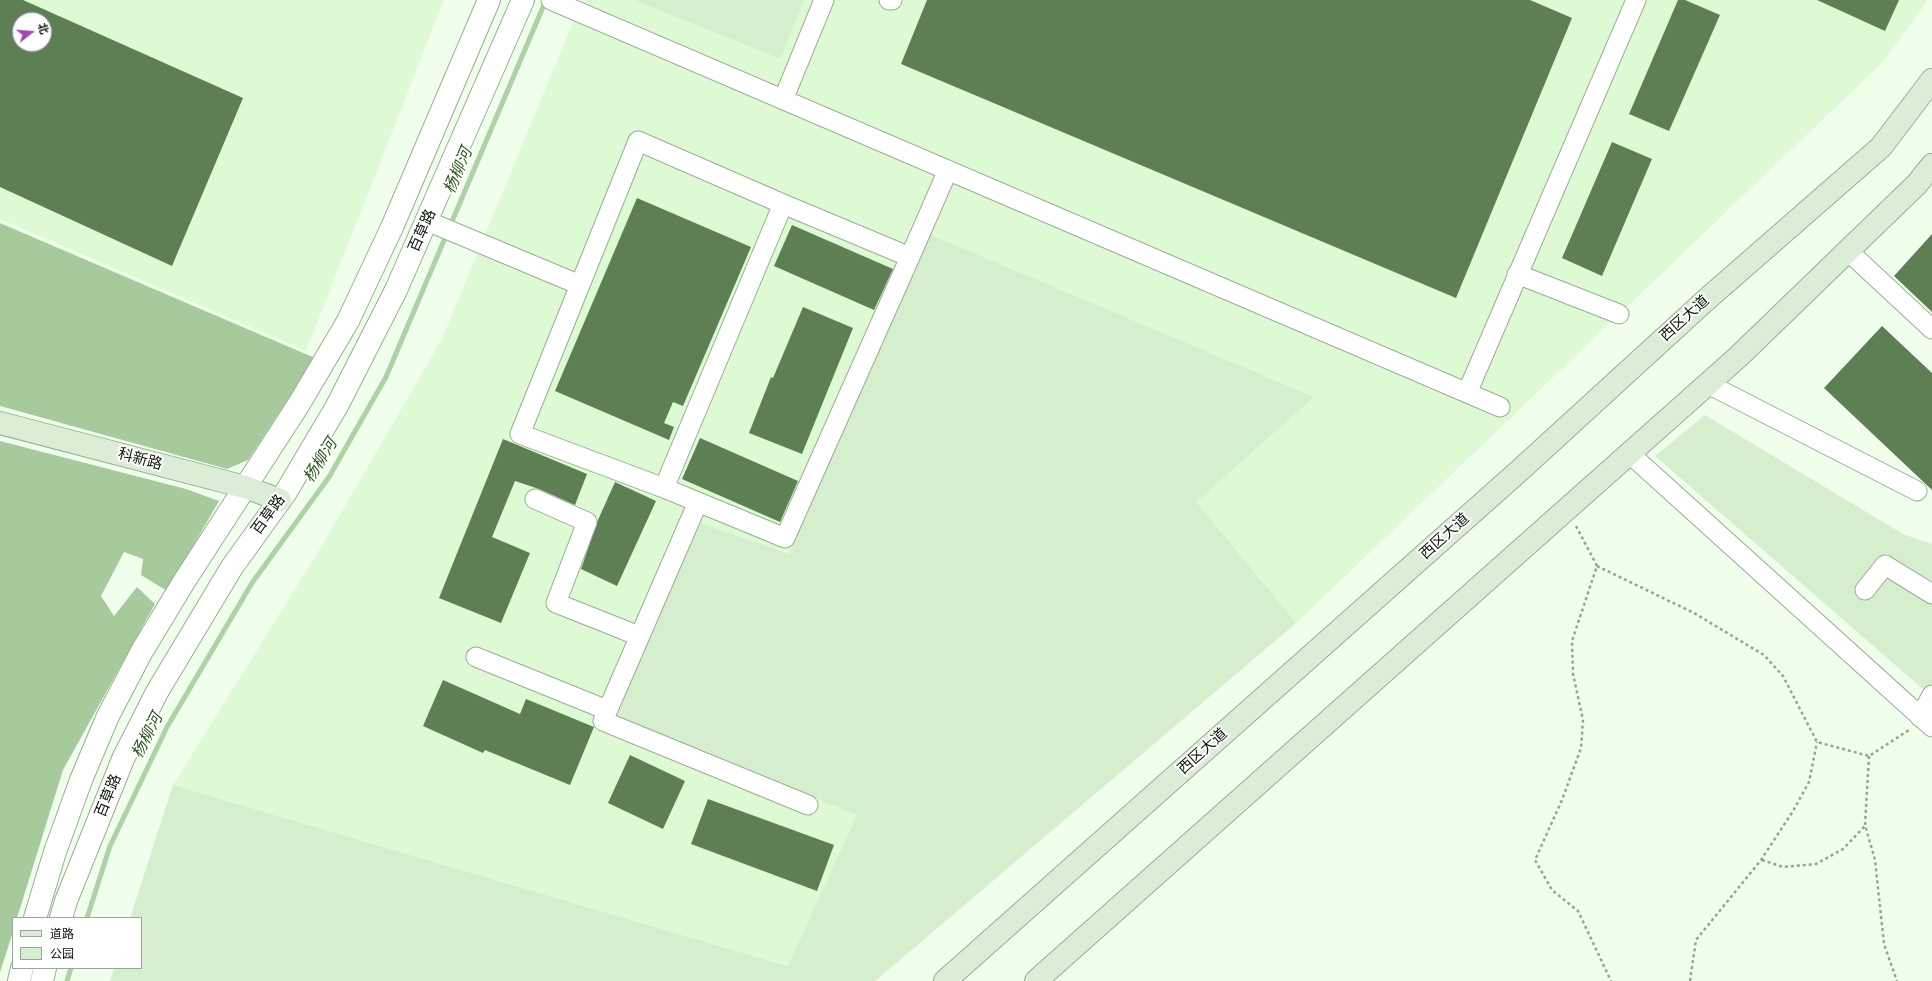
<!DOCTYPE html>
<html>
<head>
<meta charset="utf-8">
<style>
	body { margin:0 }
	#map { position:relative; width:1932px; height:981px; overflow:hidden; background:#f0ffec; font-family:"Sofia Sans Condensed","Noto Sans SC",sans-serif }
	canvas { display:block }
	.legend { position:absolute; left:12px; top:917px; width:130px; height:52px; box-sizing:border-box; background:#fff; border:1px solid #9ea19d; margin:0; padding:5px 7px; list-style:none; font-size:12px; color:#0d140a }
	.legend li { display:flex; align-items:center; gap:8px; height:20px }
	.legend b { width:20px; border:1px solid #9ea19d }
	.north { position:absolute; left:12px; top:12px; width:40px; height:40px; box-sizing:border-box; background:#fff; border:1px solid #9ea19d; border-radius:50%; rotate:73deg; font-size:11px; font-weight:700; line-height:16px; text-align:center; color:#0d140a }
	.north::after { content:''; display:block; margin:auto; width:14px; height:18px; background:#9e47b4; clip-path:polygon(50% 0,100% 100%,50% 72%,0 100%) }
</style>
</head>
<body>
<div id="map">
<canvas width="1932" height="981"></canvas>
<ul class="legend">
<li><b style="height:5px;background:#dcedd7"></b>道路</li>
<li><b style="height:11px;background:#d5efce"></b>公园</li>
</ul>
<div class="north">北</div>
</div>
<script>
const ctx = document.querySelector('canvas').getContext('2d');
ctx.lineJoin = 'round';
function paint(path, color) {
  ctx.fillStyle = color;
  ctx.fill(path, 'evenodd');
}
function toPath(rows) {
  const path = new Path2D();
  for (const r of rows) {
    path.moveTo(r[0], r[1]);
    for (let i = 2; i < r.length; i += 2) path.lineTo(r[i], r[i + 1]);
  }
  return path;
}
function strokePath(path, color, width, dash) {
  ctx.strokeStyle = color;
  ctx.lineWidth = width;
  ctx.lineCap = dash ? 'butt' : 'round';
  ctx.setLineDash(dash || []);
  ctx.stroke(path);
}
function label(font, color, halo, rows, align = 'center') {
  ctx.font = font + ' "Sofia Sans Condensed","Noto Sans SC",sans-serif';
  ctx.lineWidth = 4;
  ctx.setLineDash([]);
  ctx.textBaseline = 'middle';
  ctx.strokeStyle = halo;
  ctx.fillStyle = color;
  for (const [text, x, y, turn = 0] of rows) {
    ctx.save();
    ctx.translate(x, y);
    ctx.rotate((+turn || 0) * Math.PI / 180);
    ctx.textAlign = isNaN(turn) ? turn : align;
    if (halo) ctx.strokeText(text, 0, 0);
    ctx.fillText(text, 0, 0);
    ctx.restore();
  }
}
paint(toPath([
	[0,0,444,0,306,351,0,219],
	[20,20,44,20,44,44,20,44],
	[582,0,1928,0,1884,61,1296,623,875,981,840,981,173,785,320,549,442,339]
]), '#ddfad5');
paint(toPath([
	[635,0,804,0,780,59],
	[926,233,1314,397,1196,502,1296,623,875,981,110,981,114,968,141,968,141,918,130,918,173,785,788,966,857,815,611,716,694,521,789,554],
	[1705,415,1903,534,1932,544,1932,697,1655,456]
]), '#d5efce');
paint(toPath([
	[0,223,315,358,248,460,227,469,0,406],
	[0,441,186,489,219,501,167,591,141,575,143,559,124,552,101,596,114,616,137,587,155,604,63,770,17,918,13,918,13,932,0,972]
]), '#a6ca9c');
strokePath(toPath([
	[87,918,110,846,167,727,252,583,329,477,386,377,546,0],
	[67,981,71,968]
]), '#add2a3', 5);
paint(toPath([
	[0,0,23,0,243,98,172,266,0,187],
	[20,20,44,20,44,44,20,44],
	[927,0,1530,0,1572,18,1456,298,901,64],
	[1678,0,1685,0,1720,15,1669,131,1629,114],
	[1817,0,1899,0,1885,31],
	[1612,142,1652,159,1602,276,1562,258],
	[637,198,751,247,683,406,673,402,664,423,674,427,669,440,555,391],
	[792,225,893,269,874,310,774,266],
	[1932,234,1932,312,1894,276],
	[803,307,853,328,802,454,749,433,771,377,773,378],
	[1882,326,1932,373,1932,490,1824,388],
	[700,438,798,481,780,522,682,479],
	[503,439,587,474,575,505,539,489,515,481,492,537,530,553,501,623,439,598],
	[615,482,656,501,617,586,581,569,598,520],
	[443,680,520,714,526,699,594,727,570,785,485,750,483,753,423,726],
	[630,755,685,781,663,829,608,803],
	[708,799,834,845,817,891,691,844]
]), '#5d7f53');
const minor = toPath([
	[551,0,1500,407],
	[889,0,892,0],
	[783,100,824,0],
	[427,221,580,285],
	[1848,251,1932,329],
	[910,257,783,204,664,488,785,538,910,257,948,170],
	[1517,274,1619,314],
	[1708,384,1917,491],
	[1467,393,1636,0],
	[1630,454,1932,727],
	[664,488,520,434,638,141,783,204],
	[535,499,587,522,556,603,639,636],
	[698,502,603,721,808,805],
	[1865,590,1885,565,1932,594],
	[476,657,607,710],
	[1920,717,1932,695]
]);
const tertiary = toPath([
	[35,918,55,852,81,780,108,716,142,651,185,580,299,404,348,321,393,225,489,0],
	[61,918,66,901,123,759,157,692,232,567,286,492,337,406,396,290,523,0],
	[19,981,22,968],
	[42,981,45,968]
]);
const secondary = toPath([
	[0,423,245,487,280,500],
	[945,981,1519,471,1706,300,1881,147,1932,80],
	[1036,981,1738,357,1917,184,1932,165]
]);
strokePath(minor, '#98ae92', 21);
strokePath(tertiary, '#98ae92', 24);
strokePath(secondary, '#98ae92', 24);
strokePath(toPath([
	[1576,526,1597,566,1572,641,1573,674,1583,720,1581,748,1562,800,1535,860,1552,890,1578,911,1611,981],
	[1597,566,1694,613,1764,655,1783,676,1817,742,1869,756,1909,730],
	[1869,756,1865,825,1875,860,1884,944,1897,981],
	[1762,860,1783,867,1816,864,1843,849,1865,826],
	[1690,981,1696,940,1761,860,1793,811,1809,782,1817,742]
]), '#97a394', 2.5, [3, 3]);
strokePath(minor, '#fff', 19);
strokePath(tertiary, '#fff', 22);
strokePath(secondary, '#dcedd7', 22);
label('15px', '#0d140a', '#fff', [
	["百草路",423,231,-66],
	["西区大道",1685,319,-42],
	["科新路",140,460,15],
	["百草路",269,515,-54],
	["西区大道",1445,537,-42],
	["西区大道",1203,752,-42],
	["百草路",109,796,-68]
]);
label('italic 16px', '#29581a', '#fff', [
	["杨柳河",459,171,-67],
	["杨柳河",321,461,-58],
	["杨柳河",148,736,-63]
]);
</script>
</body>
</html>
